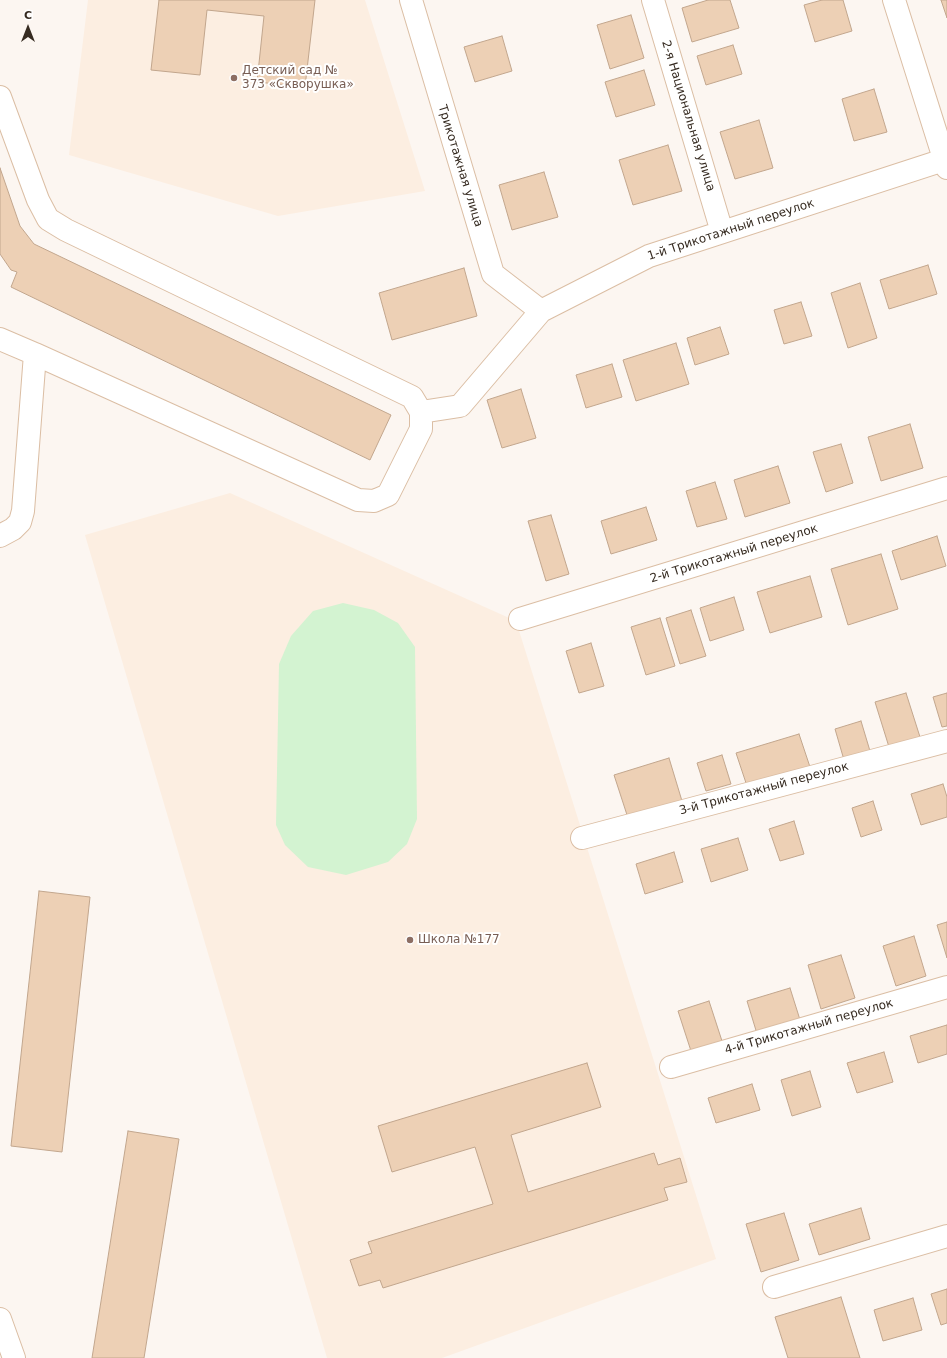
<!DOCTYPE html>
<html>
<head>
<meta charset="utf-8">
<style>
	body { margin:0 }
	#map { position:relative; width:947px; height:1358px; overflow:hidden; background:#fcf6f1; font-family:"DejaVu Sans",sans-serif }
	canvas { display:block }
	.north { position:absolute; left:8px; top:8px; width:40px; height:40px; -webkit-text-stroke:3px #fff; paint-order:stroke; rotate:0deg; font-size:11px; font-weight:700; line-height:16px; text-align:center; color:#362b21 }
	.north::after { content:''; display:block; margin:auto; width:14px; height:18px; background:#362b21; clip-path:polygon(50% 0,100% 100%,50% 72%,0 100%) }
</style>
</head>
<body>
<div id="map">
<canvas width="947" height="1358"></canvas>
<div class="north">С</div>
</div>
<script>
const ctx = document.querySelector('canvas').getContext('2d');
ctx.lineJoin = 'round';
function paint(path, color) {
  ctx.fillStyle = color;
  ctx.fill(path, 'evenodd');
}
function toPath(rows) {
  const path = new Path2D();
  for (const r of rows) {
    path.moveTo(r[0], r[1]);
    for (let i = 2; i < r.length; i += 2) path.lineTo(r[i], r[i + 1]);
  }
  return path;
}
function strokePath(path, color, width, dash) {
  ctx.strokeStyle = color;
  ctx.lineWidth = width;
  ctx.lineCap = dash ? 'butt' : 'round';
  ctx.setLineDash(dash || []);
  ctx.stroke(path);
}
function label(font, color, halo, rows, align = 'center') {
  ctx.font = font + ' "DejaVu Sans",sans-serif';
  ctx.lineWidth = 4;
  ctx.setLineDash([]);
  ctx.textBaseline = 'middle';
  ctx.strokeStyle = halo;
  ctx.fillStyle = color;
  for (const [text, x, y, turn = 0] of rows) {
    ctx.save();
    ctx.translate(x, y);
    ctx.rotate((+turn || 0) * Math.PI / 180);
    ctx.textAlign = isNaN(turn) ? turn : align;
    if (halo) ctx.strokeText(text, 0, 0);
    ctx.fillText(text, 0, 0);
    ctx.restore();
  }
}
paint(toPath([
	[88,0,365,0,425,191,278,216,69,155],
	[230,493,516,621,716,1259,442,1358,327,1358,85,535]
]), '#fceee1');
paint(toPath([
	[343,603,374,610,398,623,415,647,417,819,407,844,388,862,346,875,308,867,285,845,276,825,279,664,291,636,313,611]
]), '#d3f3d1');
const building = toPath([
	[159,0,315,0,305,87,257,82,264,16,207,10,200,75,151,70,159,0],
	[708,0,730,0,739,28,692,42,682,8,708,0],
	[822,0,843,0,852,31,815,42,804,5,822,0],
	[941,0,947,0,947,18,941,0],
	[631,15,644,58,610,69,597,25,631,15],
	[502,36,512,71,475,82,464,47,502,36],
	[733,45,742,74,706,85,697,56,733,45],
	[644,70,655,105,616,117,605,82,644,70],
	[874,89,887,132,854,141,842,99,874,89],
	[759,120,773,168,735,179,720,132,759,120],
	[668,145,682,191,633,205,619,160,668,145],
	[0,168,20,226,34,244,391,415,370,460,11,287,17,272,11,270,0,254,0,168],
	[544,172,558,217,512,230,499,185,544,172],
	[928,265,937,294,889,309,880,280,928,265],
	[464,268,477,316,392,340,379,293,464,268],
	[860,283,877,338,848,348,831,293,860,283],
	[801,302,812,336,784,344,774,310,801,302],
	[720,327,729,354,695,365,687,338,720,327],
	[676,343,689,384,636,401,623,360,676,343],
	[612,364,622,397,586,408,576,375,612,364],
	[521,389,536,438,502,448,487,400,521,389],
	[910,424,923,468,881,481,868,437,910,424],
	[841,444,853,483,826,492,813,452,841,444],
	[778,466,790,503,745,517,734,480,778,466],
	[715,482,727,519,697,527,686,491,715,482],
	[646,507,657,540,611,554,601,521,646,507],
	[551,515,569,574,546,581,528,521,551,515],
	[937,536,946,566,901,580,892,551,937,536],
	[881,554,898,609,848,625,831,569,881,554],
	[810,576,822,617,770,633,757,592,810,576],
	[734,597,744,630,710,641,700,608,734,597],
	[691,610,706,656,680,664,666,618,691,610],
	[660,618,675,666,646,675,631,627,660,618],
	[591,643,604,686,579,693,566,651,591,643],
	[906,693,920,737,889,747,875,702,906,693],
	[947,693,947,726,942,727,933,697,947,693],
	[861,721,870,751,844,760,835,729,861,721],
	[799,734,810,767,747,786,736,753,799,734],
	[722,755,731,784,706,791,697,763,722,755],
	[669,758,682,801,628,818,614,775,669,758],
	[943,784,947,797,947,817,921,825,911,794,943,784],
	[873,801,882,830,861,837,852,808,873,801],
	[794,821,804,854,780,861,769,829,794,821],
	[738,838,748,870,711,882,701,849,738,838],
	[674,852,683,882,645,894,636,864,674,852],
	[39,891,90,897,62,1152,11,1146,39,891],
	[947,922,947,958,937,925,947,922],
	[914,936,926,976,896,986,883,946,914,936],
	[841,955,855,998,821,1009,808,965,841,955],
	[790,988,801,1023,758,1037,747,1001,790,988],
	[709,1001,722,1041,691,1051,678,1011,709,1001],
	[947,1025,947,1054,918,1063,910,1036,947,1025],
	[884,1052,893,1082,857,1093,847,1063,884,1052],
	[587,1063,601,1107,511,1135,528,1192,654,1153,658,1165,680,1158,687,1182,664,1188,668,1200,383,1288,380,1280,359,1286,350,1260,372,1253,368,1242,493,1204,475,1147,392,1172,378,1126,587,1063],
	[810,1071,821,1107,792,1116,781,1080,810,1071],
	[752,1084,760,1110,716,1123,708,1098,752,1084],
	[128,1131,179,1139,144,1358,92,1358,128,1131],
	[861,1208,870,1239,819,1255,809,1224,861,1208],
	[784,1213,799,1260,761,1272,746,1224,784,1213],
	[947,1289,947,1323,941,1325,931,1294,947,1289],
	[841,1297,860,1358,788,1358,775,1317,841,1297],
	[913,1298,922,1330,883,1341,874,1310,913,1298]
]);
paint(building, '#edd0b5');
strokePath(building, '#c2a68d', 1);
const street = toPath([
	[411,0,493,274,541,311],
	[653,0,722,232],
	[894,0,947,168],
	[0,97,38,200,48,219,66,230,412,397,421,412,421,429,388,495,374,501,358,500,35,354],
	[0,339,35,354,23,511,20,522,13,529,0,536],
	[421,412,460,406,541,311,649,256,947,159],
	[520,619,947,488],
	[582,838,947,741],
	[671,1067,947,987],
	[774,1287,947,1236]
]);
const secondary = toPath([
	[0,1319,14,1358]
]);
strokePath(street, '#dbbea4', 24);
strokePath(secondary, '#dbbea4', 24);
strokePath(street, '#fff', 22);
strokePath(secondary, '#fff', 22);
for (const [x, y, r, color] of [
	[234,78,4,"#8d6e63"],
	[410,940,4,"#8d6e63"]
]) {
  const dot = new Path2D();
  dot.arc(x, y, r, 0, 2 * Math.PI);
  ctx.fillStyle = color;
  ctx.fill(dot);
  strokePath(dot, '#fff', 1.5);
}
label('12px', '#785e54', '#fff', [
	["Детский сад №",242,71],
	["373 «Скворушка»",242,85],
	["Школа №177",418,940]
], 'left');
label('12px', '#362b21', '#fff', [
	["2-я Национальная улица",688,116,73],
	["Трикотажная улица",460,166,73],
	["1-й Трикотажный переулок",731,230,-18],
	["2-й Трикотажный переулок",734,554,-17],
	["3-й Трикотажный переулок",764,789,-15],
	["4-й Трикотажный переулок",809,1027,-16]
]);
</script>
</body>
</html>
